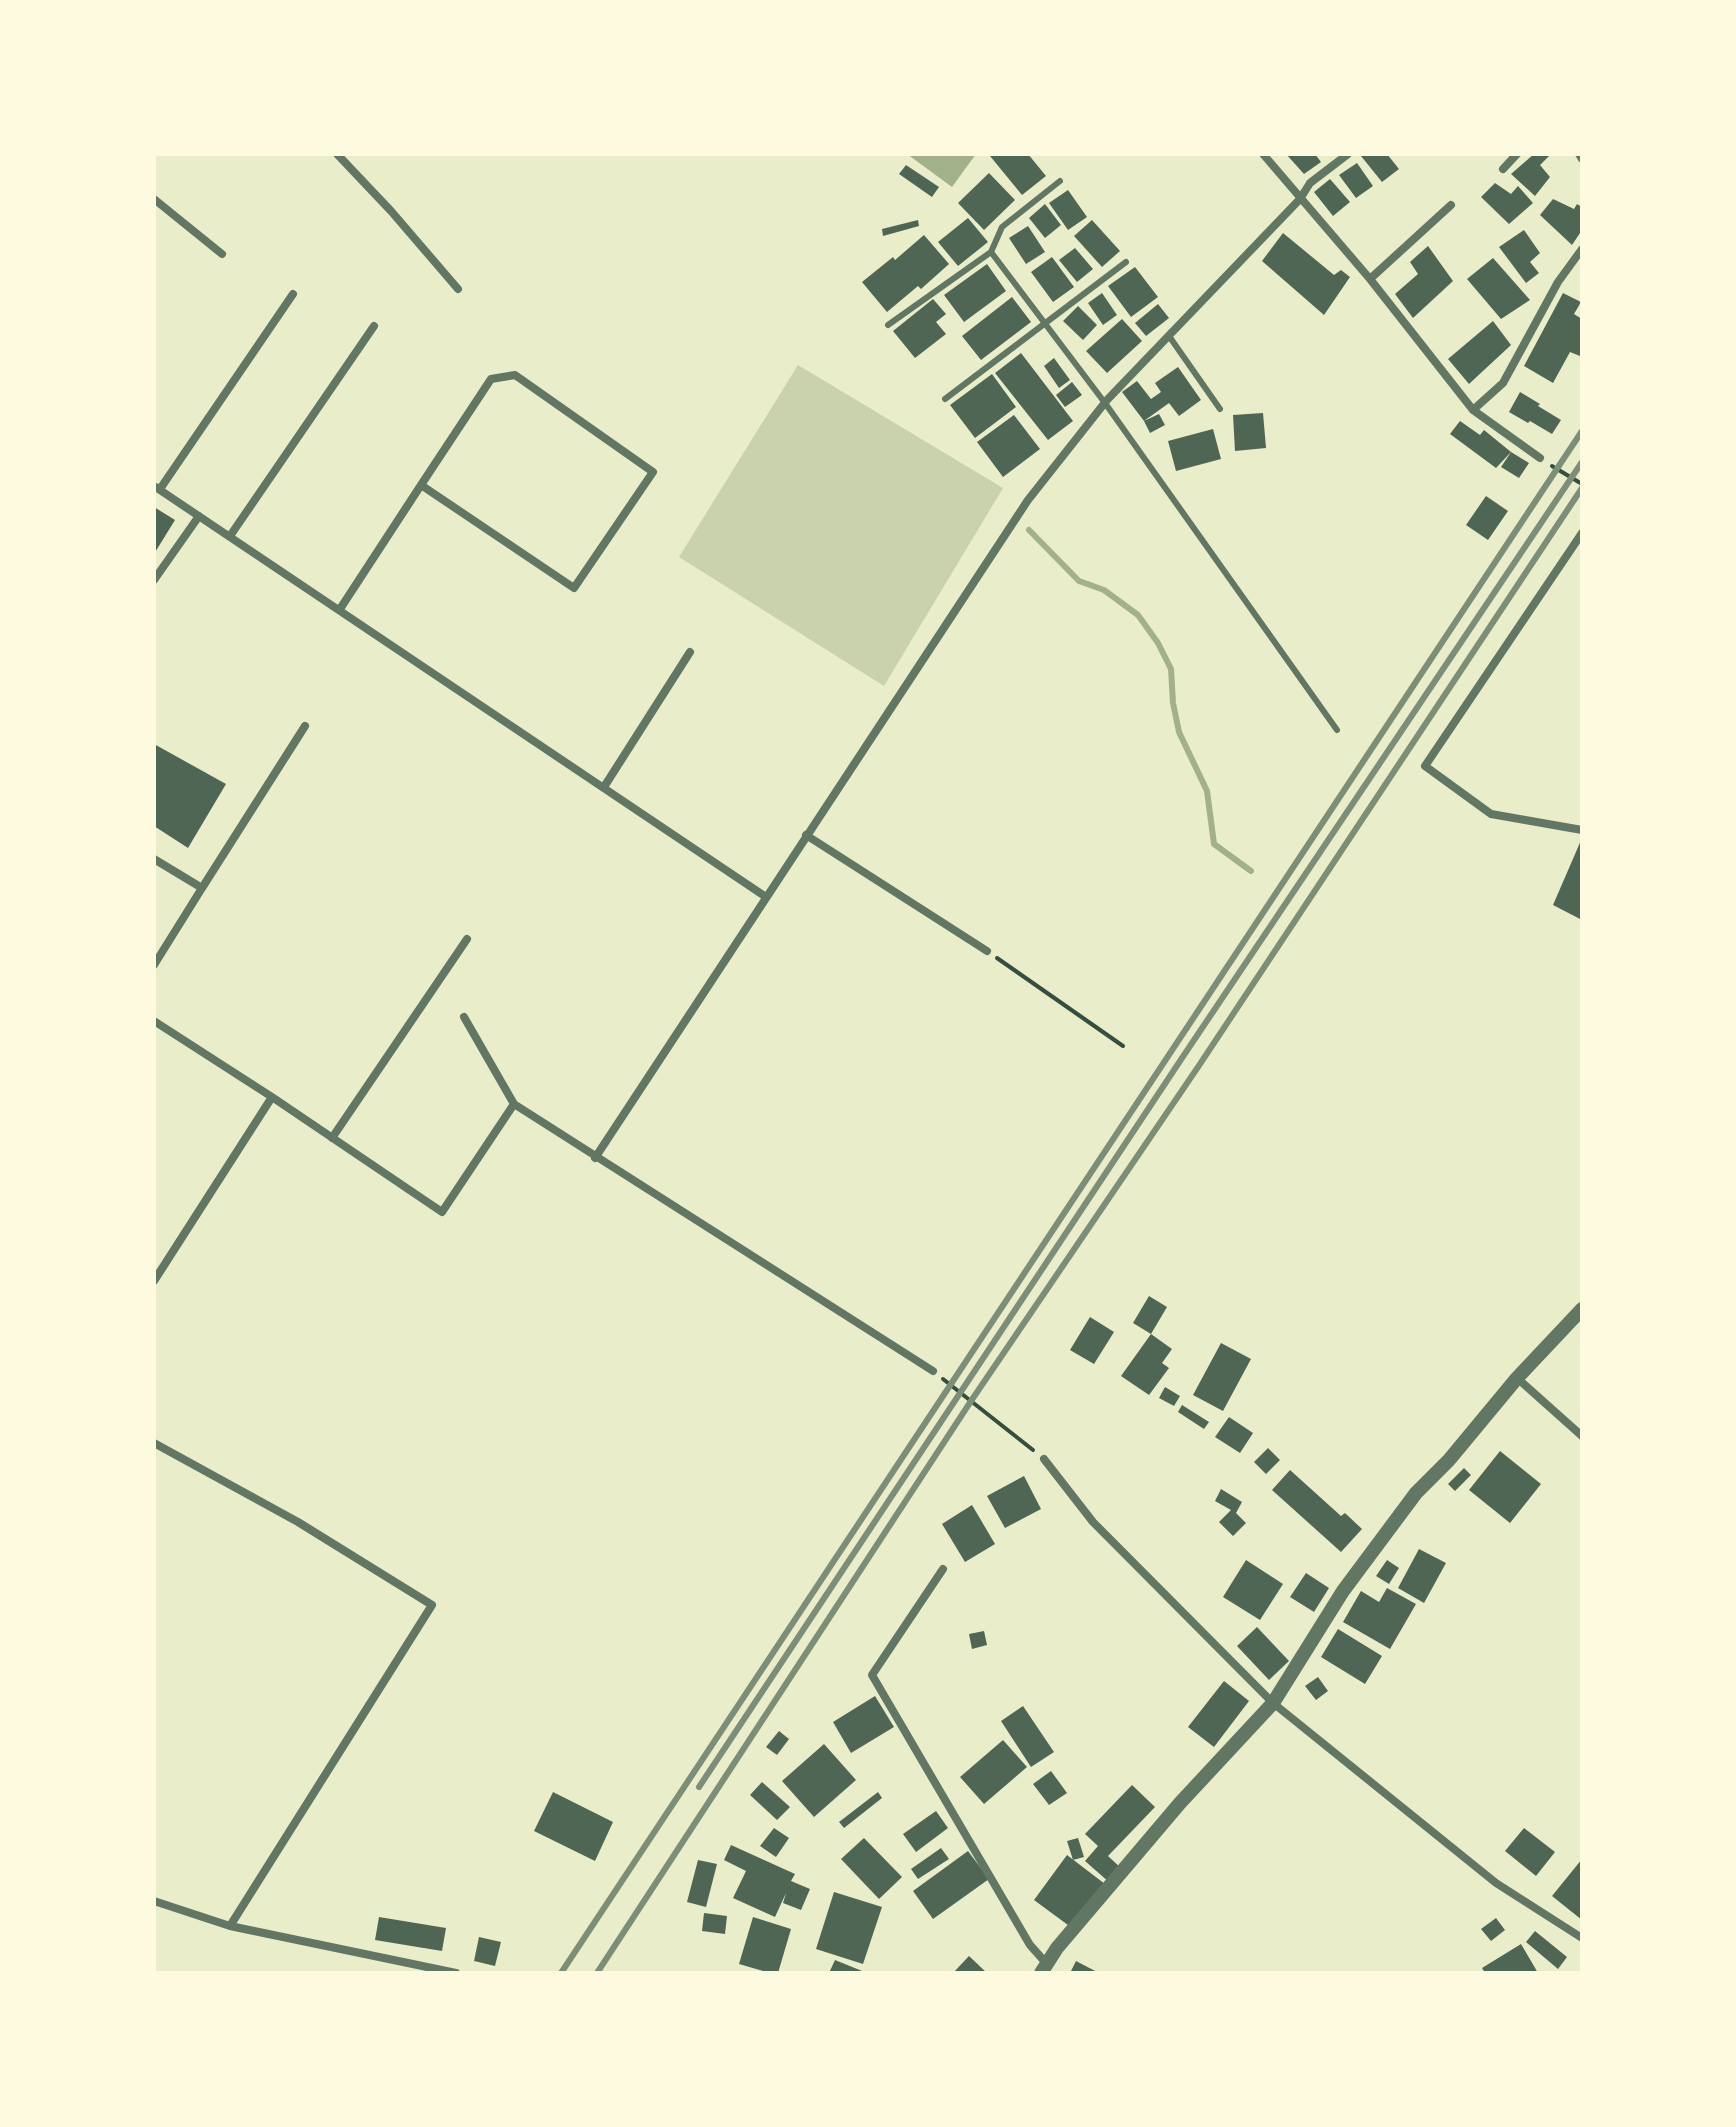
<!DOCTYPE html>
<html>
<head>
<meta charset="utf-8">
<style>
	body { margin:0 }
	#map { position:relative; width:1736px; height:2127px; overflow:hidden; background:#e9edc9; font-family:Commissioner,sans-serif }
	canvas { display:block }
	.frame { position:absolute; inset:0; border:156px solid #fefae0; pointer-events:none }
</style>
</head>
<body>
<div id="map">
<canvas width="1736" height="2127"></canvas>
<div class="frame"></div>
</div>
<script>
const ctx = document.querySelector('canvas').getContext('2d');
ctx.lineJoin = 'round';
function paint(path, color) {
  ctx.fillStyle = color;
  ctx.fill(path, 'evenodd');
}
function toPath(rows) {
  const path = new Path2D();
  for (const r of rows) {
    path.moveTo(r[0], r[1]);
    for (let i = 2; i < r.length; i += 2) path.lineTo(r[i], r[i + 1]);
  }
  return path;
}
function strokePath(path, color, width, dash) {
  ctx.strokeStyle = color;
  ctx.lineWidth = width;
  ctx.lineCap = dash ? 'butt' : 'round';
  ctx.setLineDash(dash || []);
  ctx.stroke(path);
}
paint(toPath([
	[798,365,1003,488,884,686,679,557]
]), '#cad2ad');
paint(toPath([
	[907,154,976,154,952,187]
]), '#a3b18a');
strokePath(toPath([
	[1029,530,1079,581,1104,590,1138,615,1158,643,1171,669,1173,703,1179,732,1207,791,1214,844,1251,871]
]), '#a3b18a', 6);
paint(toPath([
	[992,154,1028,154,1046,176,1022,195,990,156],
	[1286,154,1315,154,1321,162,1304,174],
	[1364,154,1387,154,1399,169,1382,182,1361,156],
	[1534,154,1551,154,1540,165,1550,177,1535,196,1511,174],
	[1357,163,1373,186,1356,198,1339,175],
	[906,165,939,187,932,197,899,174],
	[989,173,1015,200,984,230,958,203],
	[1330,179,1350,202,1333,216,1314,192],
	[1495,183,1511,194,1518,186,1533,203,1509,224,1481,197],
	[1068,190,1087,217,1068,230,1049,203],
	[1553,199,1574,209,1577,204,1582,207,1582,230,1572,245,1540,215],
	[1045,204,1061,225,1045,238,1029,218],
	[968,218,988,242,958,266,938,242],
	[918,220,919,226,883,236,882,229],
	[1092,220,1120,251,1102,267,1074,236],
	[1028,226,1045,252,1026,264,1009,238],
	[1524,230,1540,253,1530,262,1539,273,1526,283,1499,247],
	[1283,233,1334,275,1341,270,1350,277,1324,315,1262,261],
	[924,235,949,264,921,289,918,286,887,312,862,282,893,257,895,260],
	[1428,246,1453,281,1413,318,1395,294,1418,274,1410,262],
	[1075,248,1093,269,1077,282,1059,260],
	[1052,257,1074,287,1053,302,1031,272],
	[1493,258,1530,300,1501,319,1467,279],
	[987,264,1006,291,964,322,944,295],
	[1135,267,1158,297,1131,317,1108,286],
	[1102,293,1117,315,1103,325,1088,303],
	[1563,293,1581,302,1574,314,1582,319,1582,353,1580,356,1570,352,1553,383,1524,366],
	[1012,297,1031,322,981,360,962,336],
	[933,299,946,314,936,322,946,334,915,358,893,331],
	[1158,304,1169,318,1146,336,1135,323],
	[1078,306,1097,325,1083,340,1063,321],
	[1122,319,1142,341,1107,373,1086,351],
	[1493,321,1511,345,1469,384,1448,359],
	[1021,353,1073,421,1048,440,995,373],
	[1054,358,1070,380,1059,388,1044,366],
	[1178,367,1201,400,1179,416,1169,403,1144,421,1122,392,1137,381,1151,399,1161,392,1155,383],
	[992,374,1016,407,975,438,950,405],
	[1072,382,1082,395,1065,407,1056,395],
	[1520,392,1540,404,1538,406,1561,420,1552,434,1530,421,1528,423,1509,412],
	[1263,413,1266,448,1235,451,1233,415],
	[1159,414,1165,425,1150,433,1144,421],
	[1014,415,1040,449,1003,477,977,442],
	[1460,421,1480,435,1484,430,1511,452,1496,468,1450,434],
	[1213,429,1221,459,1176,471,1168,441],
	[1511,452,1529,463,1519,478,1501,467],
	[1486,496,1508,511,1488,540,1466,525],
	[154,507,175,520,154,554],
	[154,744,226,784,188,848,154,826],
	[1582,838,1582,920,1553,905],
	[1149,1296,1167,1307,1151,1334,1133,1323],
	[1090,1317,1114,1332,1094,1364,1070,1350],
	[1151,1334,1172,1349,1162,1363,1169,1368,1149,1395,1121,1376],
	[1221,1343,1251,1359,1223,1411,1193,1395],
	[1165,1387,1180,1396,1174,1406,1159,1398],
	[1182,1405,1209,1422,1204,1429,1178,1412],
	[1229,1417,1253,1433,1240,1453,1215,1437],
	[1268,1448,1280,1460,1266,1474,1254,1462],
	[1500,1451,1541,1484,1510,1523,1469,1490],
	[1464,1468,1471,1475,1455,1491,1448,1484],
	[1290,1470,1341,1516,1345,1513,1362,1529,1341,1552,1272,1490],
	[1024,1476,1041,1509,1005,1528,987,1496],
	[1221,1489,1242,1502,1236,1513,1246,1523,1233,1536,1219,1522,1231,1510,1215,1501],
	[972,1505,995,1544,965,1562,942,1524],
	[1419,1549,1446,1563,1424,1603,1398,1588],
	[1246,1560,1283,1584,1260,1620,1223,1597],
	[1387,1560,1399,1568,1389,1584,1376,1576],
	[1306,1573,1329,1588,1314,1612,1290,1597],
	[1387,1588,1416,1604,1390,1649,1343,1622,1361,1591,1379,1602],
	[1257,1627,1289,1661,1269,1680,1237,1646],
	[1338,1629,1382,1656,1365,1684,1321,1657],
	[984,1631,987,1645,972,1649,969,1634],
	[1318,1677,1328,1691,1316,1700,1305,1686],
	[1224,1681,1249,1701,1214,1747,1188,1727],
	[875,1696,894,1727,851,1753,833,1722],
	[1023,1706,1054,1752,1031,1767,1001,1721],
	[779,1731,789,1739,777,1755,766,1747],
	[1003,1740,1027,1767,984,1804,960,1777],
	[824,1744,856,1780,814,1817,782,1781],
	[1051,1771,1067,1793,1049,1805,1033,1784],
	[762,1782,790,1807,777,1820,750,1795],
	[1132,1785,1155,1807,1108,1856,1122,1869,1110,1883,1085,1861,1098,1846,1085,1834],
	[553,1792,613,1822,595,1861,534,1831],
	[878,1792,882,1798,844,1828,839,1822],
	[936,1811,948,1828,916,1852,903,1834],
	[774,1828,789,1838,776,1857,760,1846],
	[1524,1828,1555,1852,1536,1876,1505,1851],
	[864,1838,902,1877,879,1899,841,1859],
	[1078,1838,1084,1857,1073,1860,1067,1841],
	[731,1845,795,1874,791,1881,810,1889,801,1910,783,1903,786,1893,775,1917,733,1898,746,1871,724,1860],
	[941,1848,949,1859,918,1879,911,1869],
	[968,1851,989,1879,933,1919,913,1891],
	[1067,1855,1105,1884,1072,1928,1034,1900],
	[1582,1859,1582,1920,1552,1896],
	[698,1860,717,1864,706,1907,687,1902],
	[834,1892,882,1907,863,1964,816,1949],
	[704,1913,727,1916,725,1934,702,1931],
	[379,1917,446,1928,442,1951,375,1940],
	[753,1917,791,1929,778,1973,770,1973,739,1964],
	[1496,1918,1505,1930,1491,1941,1481,1929],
	[1535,1931,1567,1957,1558,1969,1526,1942],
	[479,1937,501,1942,495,1966,474,1961],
	[1521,1944,1538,1973,1485,1973,1482,1968],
	[969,1956,987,1973,953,1973],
	[835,1960,867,1973,829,1973],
	[1076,1961,1099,1973,1070,1973]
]), '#4f6655');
strokePath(toPath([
	[1552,466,1582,484],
	[997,958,1123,1046],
	[943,1379,1033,1450]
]), '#344e41', 4);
strokePath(toPath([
	[991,252,1002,227,1060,181],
	[888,325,991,252,1105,403,1337,730],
	[1169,336,1220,409],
	[945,399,1126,262]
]), '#617663', 6);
strokePath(toPath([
	[337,154,391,211,458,289],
	[1263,154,1370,279,1473,410,1540,458],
	[1579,154,1582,159],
	[1503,169,1517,154],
	[154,199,222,254],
	[1370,279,1451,205],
	[1473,410,1503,383,1558,282,1582,249],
	[154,486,766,897],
	[160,489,293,294],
	[1582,533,1425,766,1491,814,1582,830],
	[230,536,374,326],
	[154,580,199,516],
	[340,609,421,485,491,379,515,375,653,472,574,588,421,485],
	[604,787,690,652],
	[806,835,987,951],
	[154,859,202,888,154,965],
	[202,888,305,726],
	[464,1017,514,1104],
	[154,1021,272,1097,442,1212,514,1104,933,1371],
	[332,1138,467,939],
	[595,1158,1028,500,1107,400,1300,199,1310,183,1348,154],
	[154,1281,272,1097],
	[1517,1378,1582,1436],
	[154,1443,298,1522,432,1605,230,1926],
	[1044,1459,1093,1522,1273,1703,1496,1883,1582,1938],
	[943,1569,872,1675,1030,1945,1047,1964],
	[154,1901,230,1926,456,1973]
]), '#617663', 8);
strokePath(toPath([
	[1041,1973,1057,1948,1180,1803,1273,1703,1343,1591,1416,1493,1449,1460,1517,1378,1582,1309]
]), '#617663', 14);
strokePath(toPath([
	[699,1787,1184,1055,1582,462],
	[561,1973,1582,431],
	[597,1973,971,1401,1198,1067,1582,488]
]), '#7c8e77', 6);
</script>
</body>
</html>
